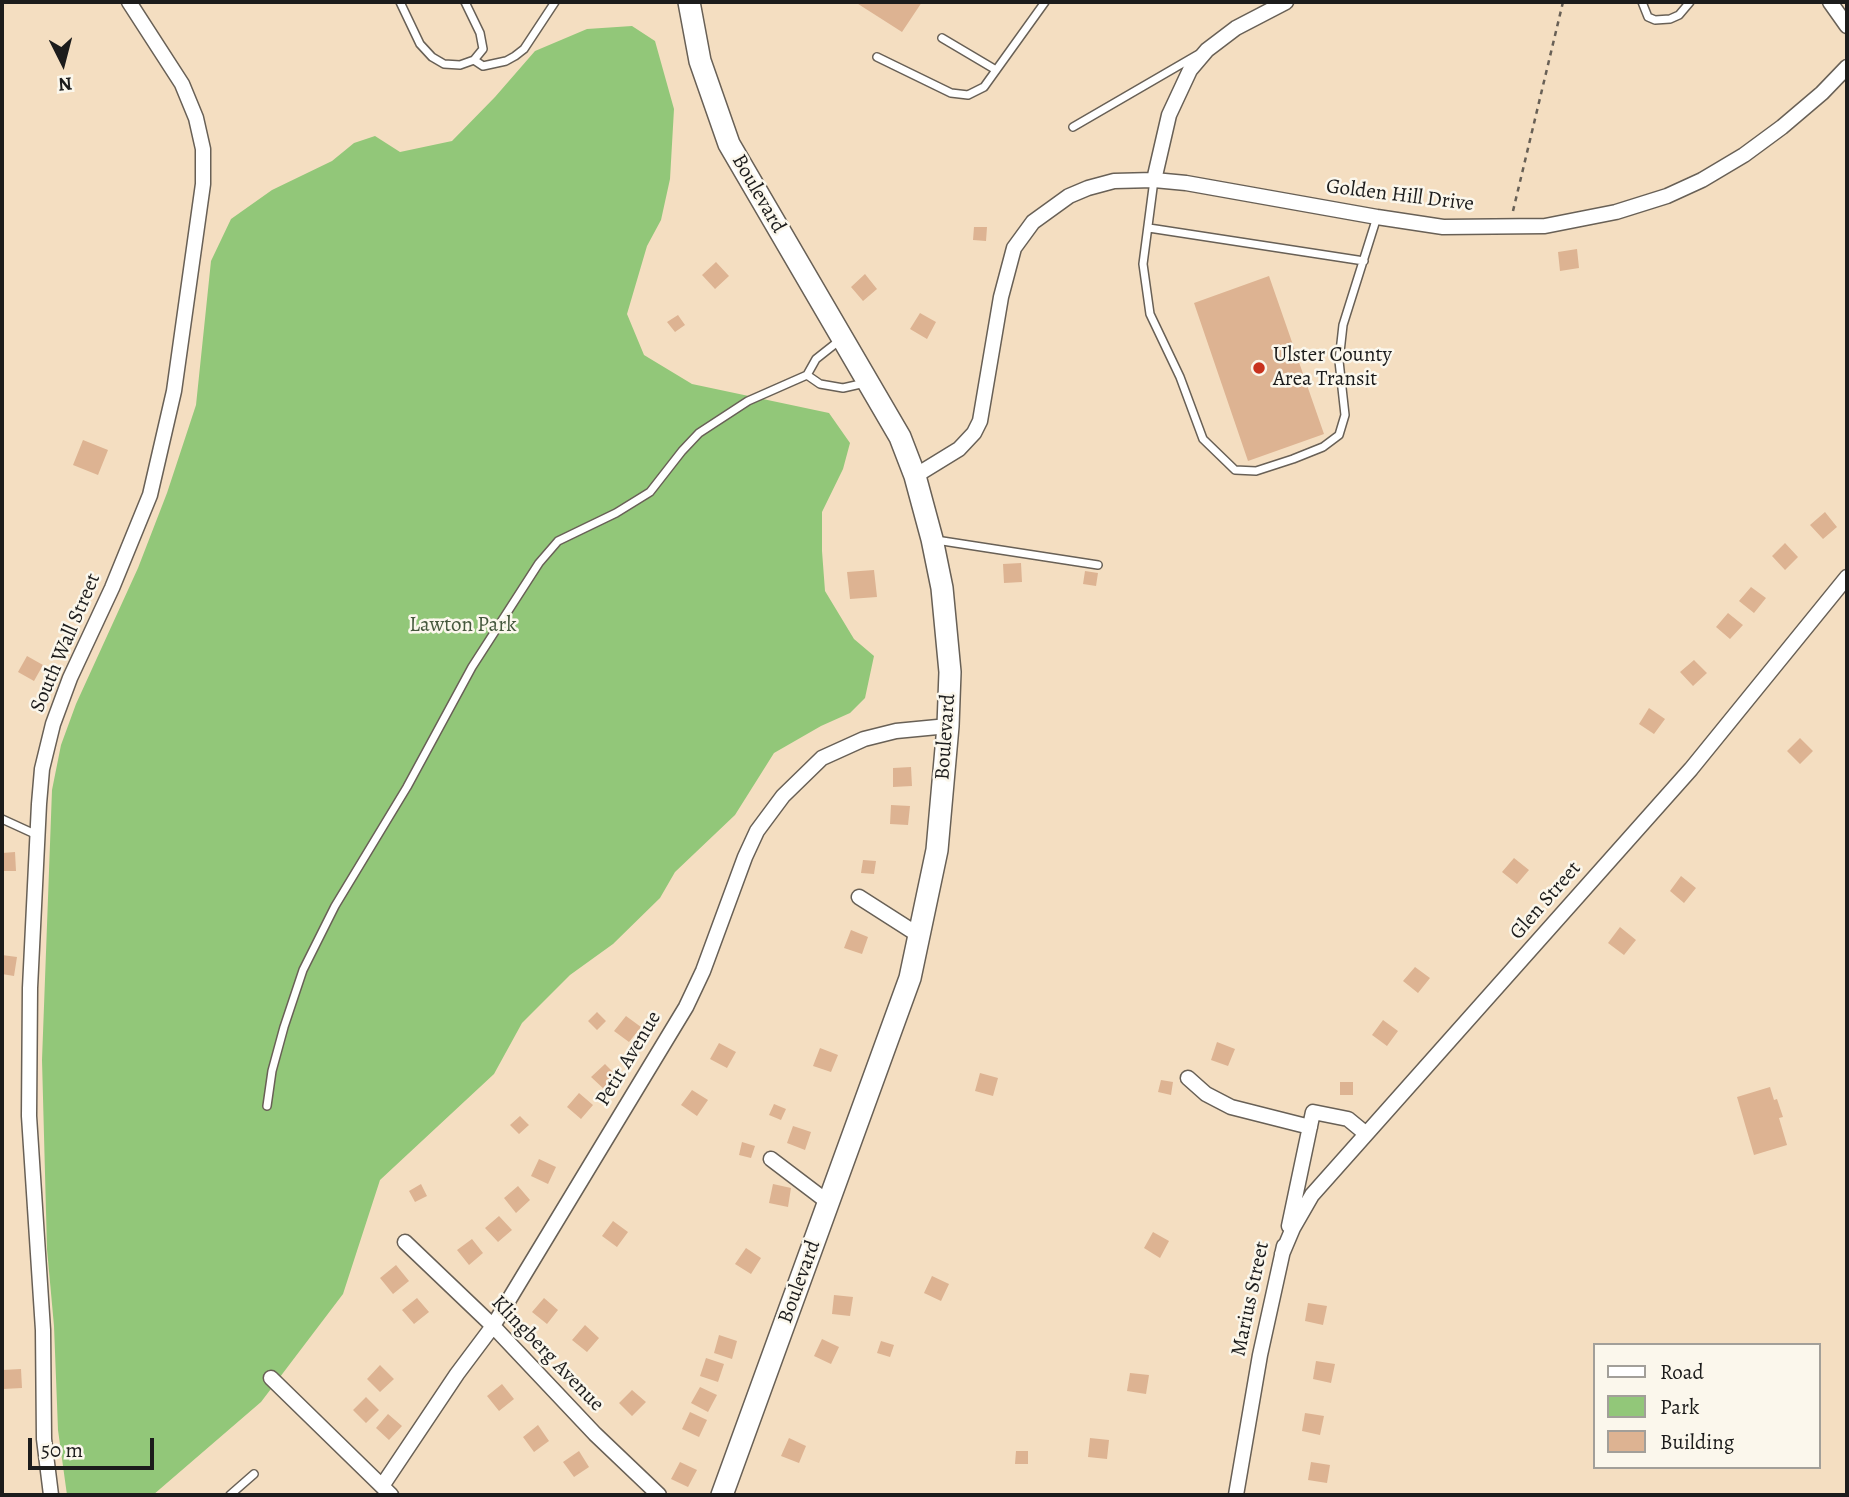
<!DOCTYPE html>
<html>
<head>
<meta charset="utf-8">
<style>
	body { margin:0 }
	#map { position:relative; width:1849px; height:1497px; overflow:hidden; background:#f4dec1; font-family:Alegreya,serif }
	canvas { display:block }
	.frame { position:absolute; inset:0; border:4px solid #1c1c1c; pointer-events:none }
	.legend { position:absolute; left:1593px; top:1343px; width:228px; height:126px; box-sizing:border-box; background:#fbf7ec; border:2px solid #a29f99; margin:0; padding:9px 12px; list-style:none; font-size:21px; color:#1c1c1c }
	.legend li { display:flex; align-items:center; gap:14px; height:35px }
	.legend b { width:35px; border:2px solid #a29f99 }
	.north { position:absolute; left:28px; top:28px; width:70px; height:70px; -webkit-text-stroke:5px #fbf7ec; paint-order:stroke; rotate:174deg; font-size:19px; font-weight:700; line-height:28px; text-align:center; color:#1c1c1c }
	.north::after { content:''; display:block; margin:auto; width:24px; height:32px; background:#1c1c1c; clip-path:polygon(50% 0,100% 100%,50% 72%,0 100%) }
	.scale { position:absolute; left:28px; top:1438px; width:126px; height:32px; box-sizing:border-box; border:4px solid #1c1c1c; border-top:0; padding-left:9px; font-size:21px; line-height:24px; white-space:nowrap; color:#1c1c1c; -webkit-text-stroke:5px #fbf7ec; paint-order:stroke }
</style>
</head>
<body>
<div id="map">
<canvas width="1849" height="1497"></canvas>
<div class="frame"></div>
<ul class="legend">
<li><b style="height:9px;background:#fff"></b>Road</li>
<li><b style="height:19px;background:#92c779"></b>Park</li>
<li><b style="height:19px;background:#ddb392"></b>Building</li>
</ul>
<div class="north">N</div>
<div class="scale">50 m</div>
</div>
<script>
const ctx = document.querySelector('canvas').getContext('2d');
ctx.lineJoin = 'round';
function paint(path, color) {
  ctx.fillStyle = color;
  ctx.fill(path, 'evenodd');
}
function toPath(rows) {
  const path = new Path2D();
  for (const r of rows) {
    path.moveTo(r[0], r[1]);
    for (let i = 2; i < r.length; i += 2) path.lineTo(r[i], r[i + 1]);
  }
  return path;
}
function strokePath(path, color, width, dash) {
  ctx.strokeStyle = color;
  ctx.lineWidth = width;
  ctx.lineCap = dash ? 'butt' : 'round';
  ctx.setLineDash(dash || []);
  ctx.stroke(path);
}
function label(font, color, halo, rows, align = 'center') {
  ctx.font = font + ' Alegreya,serif';
  ctx.lineWidth = 5;
  ctx.setLineDash([]);
  ctx.textBaseline = 'middle';
  ctx.strokeStyle = halo;
  ctx.fillStyle = color;
  for (const [text, x, y, turn = 0] of rows) {
    ctx.save();
    ctx.translate(x, y);
    ctx.rotate((+turn || 0) * Math.PI / 180);
    ctx.textAlign = isNaN(turn) ? turn : align;
    if (halo) ctx.strokeText(text, 0, 0);
    ctx.fillText(text, 0, 0);
    ctx.restore();
  }
}
paint(toPath([
	[632,26,655,41,674,109,670,179,661,220,647,246,627,314,644,355,692,384,829,413,850,443,843,469,822,512,822,551,825,591,854,639,874,656,865,698,850,713,821,726,774,753,735,815,675,872,660,898,613,944,570,975,522,1023,494,1074,380,1180,343,1294,261,1402,153,1495,67,1495,58,1430,54,1326,47,1249,42,1060,52,790,61,745,76,704,138,568,167,493,196,405,211,261,231,219,272,190,332,161,354,143,375,136,400,152,452,141,495,97,535,51,587,29]
]), '#92c779');
paint(toPath([
	[855,2,922,2,902,32],
	[974,227,987,227,986,241,973,240],
	[1577,249,1579,268,1560,271,1558,252],
	[716,262,729,276,715,289,702,275],
	[865,274,877,289,863,301,851,287],
	[1269,276,1324,434,1248,461,1194,303],
	[920,313,936,322,927,339,910,329],
	[678,315,685,325,675,332,667,322],
	[83,440,108,450,98,475,73,465],
	[1825,512,1837,527,1823,539,1810,525],
	[1785,543,1798,557,1785,570,1772,556],
	[1021,563,1022,582,1004,583,1003,564],
	[874,570,877,597,850,599,847,572],
	[1085,571,1098,573,1096,586,1083,584],
	[1751,587,1766,598,1754,613,1739,601],
	[1728,613,1743,625,1730,639,1716,627],
	[27,656,43,665,34,681,18,672],
	[1694,660,1707,673,1693,686,1680,672],
	[1649,708,1665,719,1654,734,1639,724],
	[1800,738,1813,751,1800,764,1787,751],
	[911,767,912,786,893,787,893,768],
	[891,805,910,806,908,825,890,824],
	[15,852,16,871,2,871,2,853],
	[1514,858,1529,870,1517,884,1502,872],
	[863,860,876,861,874,874,861,873],
	[1681,876,1696,888,1684,903,1670,891],
	[1620,927,1636,940,1624,955,1608,943],
	[851,930,868,937,862,954,844,948],
	[2,955,17,957,14,976,2,974],
	[1415,967,1430,978,1418,993,1403,981],
	[597,1012,606,1021,597,1030,588,1021],
	[626,1016,641,1027,629,1042,614,1031],
	[1383,1020,1398,1031,1387,1046,1372,1035],
	[1217,1042,1235,1049,1228,1066,1211,1060],
	[719,1043,736,1052,727,1068,710,1059],
	[820,1048,838,1055,831,1072,813,1066],
	[605,1064,618,1077,605,1090,591,1077],
	[980,1073,998,1078,993,1096,975,1091],
	[1161,1080,1173,1082,1171,1095,1158,1092],
	[1340,1082,1353,1082,1353,1095,1340,1095],
	[1770,1087,1774,1100,1777,1099,1783,1117,1779,1118,1787,1145,1754,1155,1737,1097],
	[692,1090,708,1100,697,1116,681,1105],
	[579,1093,593,1105,581,1119,567,1107],
	[774,1104,786,1109,781,1120,769,1115],
	[520,1116,529,1125,519,1134,510,1125],
	[793,1126,811,1132,805,1150,787,1143],
	[742,1142,755,1146,751,1158,739,1155],
	[539,1159,556,1167,548,1184,531,1176],
	[421,1184,427,1196,415,1202,409,1191],
	[773,1184,791,1188,788,1207,769,1203],
	[518,1186,530,1200,516,1213,504,1198],
	[499,1216,512,1230,498,1242,485,1228],
	[613,1221,628,1232,617,1247,602,1236],
	[1153,1232,1169,1241,1160,1258,1144,1248],
	[472,1239,483,1253,469,1265,457,1250],
	[746,1248,761,1258,751,1274,735,1264],
	[396,1265,409,1281,393,1294,380,1278],
	[932,1276,949,1284,941,1301,924,1293],
	[834,1295,853,1297,850,1316,832,1314],
	[417,1298,429,1312,414,1324,402,1310],
	[544,1298,558,1310,547,1324,532,1312],
	[1308,1303,1327,1306,1323,1325,1305,1321],
	[585,1325,599,1338,587,1352,572,1340],
	[719,1335,737,1341,732,1359,714,1353],
	[822,1339,839,1347,831,1364,814,1356],
	[881,1341,894,1345,890,1357,877,1353],
	[706,1358,724,1364,718,1382,700,1376],
	[1316,1361,1335,1364,1331,1383,1313,1379],
	[380,1365,394,1379,380,1392,367,1379],
	[21,1369,22,1388,3,1389,2,1370],
	[1130,1373,1149,1375,1146,1394,1127,1391],
	[502,1384,514,1399,499,1411,487,1396],
	[700,1387,717,1395,708,1412,691,1403],
	[632,1390,646,1402,632,1416,619,1403],
	[366,1397,379,1410,366,1423,353,1410],
	[690,1412,707,1420,699,1437,682,1429],
	[1305,1413,1324,1416,1320,1435,1302,1431],
	[388,1414,402,1426,389,1440,376,1428],
	[538,1425,549,1441,534,1452,523,1437],
	[789,1438,806,1446,799,1463,781,1456],
	[1090,1438,1109,1440,1107,1459,1088,1457],
	[579,1451,589,1467,574,1477,563,1462],
	[1016,1451,1028,1451,1028,1464,1015,1464],
	[680,1462,697,1470,688,1487,671,1479],
	[1311,1462,1330,1465,1327,1483,1308,1480]
]), '#ddb392');
const service = toPath([
	[400,2,420,44,432,57,444,64,460,65,474,60,483,49,480,33,465,2],
	[1642,2,1648,17,1655,20,1670,19,1679,15,1690,2],
	[942,38,996,70],
	[877,57,951,93,968,95,984,87,1045,2],
	[474,60,483,66,506,61,515,56,524,49,555,2],
	[1073,127,1197,55],
	[1154,180,1143,264,1150,314,1180,377,1203,439,1235,470,1256,471,1293,459,1323,447,1339,435,1345,415,1339,361,1343,325,1377,217],
	[1149,228,1364,261],
	[807,375,820,384,843,388,865,383],
	[936,540,1098,565],
	[2,819,37,835],
	[267,1106,272,1071,284,1027,303,970,335,906,407,787,472,667,539,563,558,541,616,513,650,492,682,451,699,433,748,401,807,375,816,359,840,340],
	[230,1495,254,1474]
]);
const minor = toPath([
	[1830,2,1847,26],
	[1154,180,1169,115,1190,70,1207,50,1236,28,1286,2],
	[915,476,959,449,974,433,980,421,1001,297,1014,248,1033,222,1069,196,1088,188,1114,181,1154,180,1186,183,1377,217,1443,227,1545,226,1616,212,1667,196,1702,180,1744,155,1782,127,1822,93,1847,67],
	[859,897,920,936],
	[1188,1078,1206,1094,1231,1107,1310,1127],
	[771,1159,829,1203],
	[1289,1226,1313,1112,1348,1119,1365,1133],
	[405,1242,493,1326,595,1434,659,1495],
	[1282,1254,1293,1228,1312,1195,1691,769,1847,577],
	[271,1378,391,1495],
	[382,1486,457,1374,493,1326,686,1007,703,971,745,857,757,831,783,796,822,758,864,739,896,731,948,726],
	[51,1495,44,1439,43,1330,29,1116,30,988,39,804,42,769,53,724,70,678,112,588,150,495,174,391,203,184,203,149,196,118,182,84,129,2],
	[1236,1495,1260,1355,1284,1246]
]);
const primary = toPath([
	[689,2,700,61,729,144,900,437,915,476,932,539,942,588,950,672,948,726,937,850,910,978,722,1495]
]);
strokePath(service, '#686056', 10);
strokePath(minor, '#686056', 17);
strokePath(primary, '#686056', 24);
strokePath(toPath([
	[1513,211,1563,2]
]), '#686056', 2.5, [5, 5]);
strokePath(service, '#fff', 7);
strokePath(minor, '#fff', 14);
strokePath(primary, '#fff', 21);
for (const [x, y, r, color] of [
	[1259,368,7,"#c8321e"]
]) {
  const dot = new Path2D();
  dot.arc(x, y, r, 0, 2 * Math.PI);
  ctx.fillStyle = color;
  ctx.fill(dot);
  strokePath(dot, '#fbf7ec', 2.5);
}
label('21px', '#1c1c1c', '#fbf7ec', [
	["Boulevard",758,194,60],
	["Golden Hill Drive",1400,196,7],
	["South Wall Street",66,643,-67],
	["Boulevard",946,737,-86],
	["Glen Street",1546,901,-49],
	["Petit Avenue",629,1059,-59],
	["Boulevard",800,1282,-70],
	["Marius Street",1251,1299,-78],
	["Klingberg Avenue",547,1354,46]
]);
label('21px', '#1c1c1c', '#fbf7ec', [
	["Ulster County",1273,356],
	["Area Transit",1273,380]
], 'left');
label('21px', '#45583d', '#fbf7ec', [
	["Lawton Park",463,626]
]);
</script>
</body>
</html>
